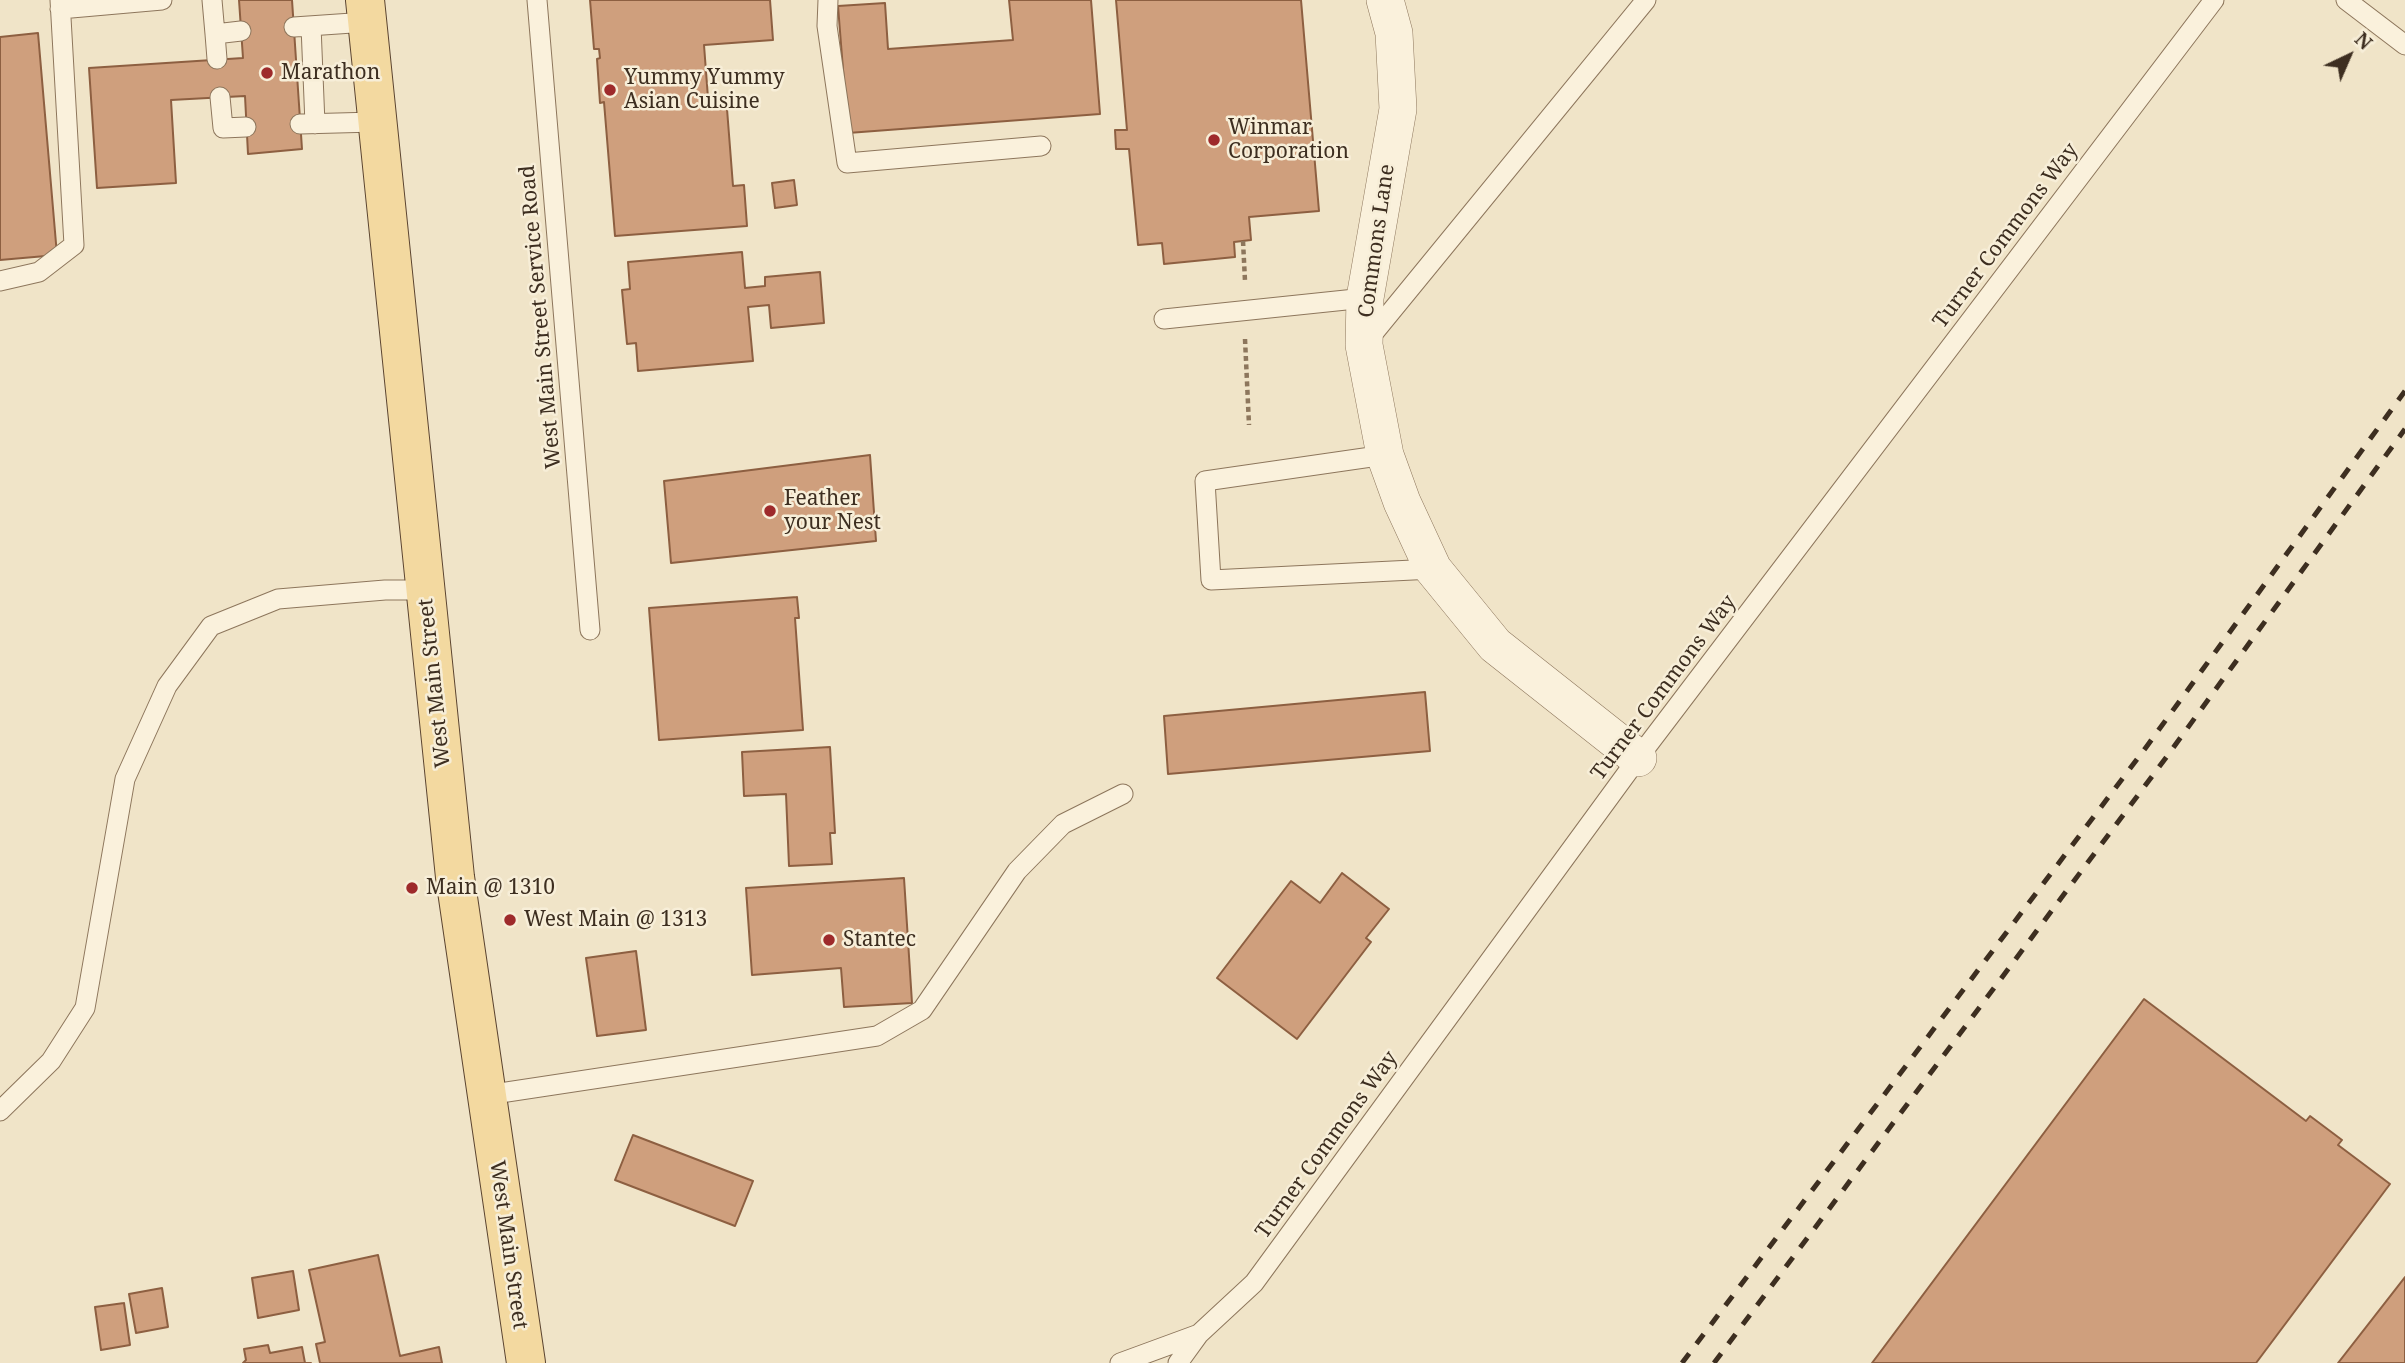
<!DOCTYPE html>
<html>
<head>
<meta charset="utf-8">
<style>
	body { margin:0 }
	#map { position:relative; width:2405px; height:1363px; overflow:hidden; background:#f0e4c8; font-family:"Noto Serif",serif }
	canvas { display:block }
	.north { position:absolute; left:2314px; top:21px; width:70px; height:70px; -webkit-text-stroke:5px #f7eed8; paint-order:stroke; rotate:44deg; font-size:19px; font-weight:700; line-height:28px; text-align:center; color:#3d2e20 }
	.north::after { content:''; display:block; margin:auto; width:24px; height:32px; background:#3d2e20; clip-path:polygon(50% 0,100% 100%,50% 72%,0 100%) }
</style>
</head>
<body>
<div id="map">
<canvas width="2405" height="1363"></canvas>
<div class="north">N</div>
</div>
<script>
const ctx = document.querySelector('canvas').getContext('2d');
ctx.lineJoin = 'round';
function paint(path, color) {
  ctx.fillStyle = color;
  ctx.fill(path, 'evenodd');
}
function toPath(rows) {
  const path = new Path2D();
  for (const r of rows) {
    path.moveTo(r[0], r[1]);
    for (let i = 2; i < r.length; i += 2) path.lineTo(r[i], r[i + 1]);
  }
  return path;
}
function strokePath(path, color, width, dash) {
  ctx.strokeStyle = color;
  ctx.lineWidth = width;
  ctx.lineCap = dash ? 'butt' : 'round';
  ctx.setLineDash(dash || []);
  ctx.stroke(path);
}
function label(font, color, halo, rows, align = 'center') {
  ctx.font = font + ' "Noto Serif",serif';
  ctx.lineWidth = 5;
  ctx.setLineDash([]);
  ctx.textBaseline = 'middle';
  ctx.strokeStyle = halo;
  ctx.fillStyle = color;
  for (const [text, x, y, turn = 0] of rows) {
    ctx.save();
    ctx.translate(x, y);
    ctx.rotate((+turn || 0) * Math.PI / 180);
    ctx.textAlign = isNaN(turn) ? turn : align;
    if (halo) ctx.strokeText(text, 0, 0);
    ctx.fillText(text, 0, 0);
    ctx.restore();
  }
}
const building = toPath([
	[239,0,292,0,302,149,248,154,245,96,171,100,176,183,97,188,89,68,243,58,239,0],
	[590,0,770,0,773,40,704,45,708,98,726,96,733,186,744,185,747,226,615,236,604,102,600,103,597,59,600,58,599,49,594,49,590,0],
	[1009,0,1091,0,1100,114,848,133,838,6,885,3,888,49,1013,40,1009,0],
	[1116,0,1301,0,1319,211,1249,217,1251,240,1234,242,1235,257,1164,264,1162,243,1138,245,1129,149,1116,149,1115,130,1127,130,1116,0],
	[38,33,57,255,0,260,0,37,38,33],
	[794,180,797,205,775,208,772,183,794,180],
	[742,252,745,288,765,286,765,277,820,272,824,323,771,328,769,305,748,307,753,361,638,371,636,343,627,344,622,290,630,289,628,262,742,252],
	[870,455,876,541,671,563,664,481,870,455],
	[797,597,799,618,795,618,803,730,659,740,649,608,797,597],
	[1425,692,1430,751,1168,774,1164,716,1425,692],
	[830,747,835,833,830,833,832,864,789,866,786,794,744,796,742,752,830,747],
	[1342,873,1389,909,1366,938,1371,942,1297,1039,1217,978,1291,881,1320,903,1342,873],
	[904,878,912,1003,844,1007,841,968,752,975,746,888,904,878],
	[636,951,646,1030,597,1036,586,958,636,951],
	[2144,999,2306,1121,2310,1116,2342,1140,2338,1145,2390,1184,2256,1363,1872,1363,2144,999],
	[633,1135,753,1181,735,1226,615,1180,633,1135],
	[378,1255,400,1356,439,1347,442,1363,320,1363,316,1344,325,1342,309,1270,378,1255],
	[293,1271,299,1310,258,1318,252,1278,293,1271],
	[2405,1277,2405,1363,2338,1363,2405,1277],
	[162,1288,168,1327,136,1333,129,1294,162,1288],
	[124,1303,130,1345,101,1350,95,1307,124,1303],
	[268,1345,270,1353,302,1347,305,1363,311,1363,243,1363,246,1360,244,1349,268,1345]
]);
paint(building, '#cf9f7d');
strokePath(building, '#8d5f41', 2);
const lane = toPath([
	[212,0,215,34],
	[537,0,590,630],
	[828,0,827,26,847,163,1041,146],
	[2346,0,2405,45],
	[60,9,162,0],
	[311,26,315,124],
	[294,27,367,22],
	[217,59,215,34,241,31],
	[220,97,223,128,246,127],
	[300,124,375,122],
	[0,281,39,272,74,245,60,0],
	[1164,319,1365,298],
	[1367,341,1646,0],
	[1385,455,1205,481,1211,580,1433,569],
	[487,1095,877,1036,922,1010,1017,871,1063,824,1123,794],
	[0,1111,51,1061,85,1008,125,779,167,686,211,626,278,599,385,590,424,590],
	[1120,1363,1199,1334,1254,1283,1638,758,2214,0],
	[1178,1363,1199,1334]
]);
const street = toPath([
	[1385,0,1394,33,1398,109,1365,298,1364,345,1385,455,1402,502,1433,569,1495,645,1638,758]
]);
const primary = toPath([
	[365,0,455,877,526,1363]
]);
strokePath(lane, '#8d765c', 21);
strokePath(street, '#8d765c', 38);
strokePath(primary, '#5b4430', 40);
strokePath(toPath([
	[1243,241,1245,281],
	[1245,339,1249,425]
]), '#8d765c', 4.5, [5, 3.5]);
strokePath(lane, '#faf1dc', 19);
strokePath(street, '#faf1dc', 37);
strokePath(primary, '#f3d9a0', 38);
strokePath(toPath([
	[1682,1363,2147,746,2405,391],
	[1714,1363,2165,759,2405,429]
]), '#3d2e20', 5, [12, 12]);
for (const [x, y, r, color] of [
	[267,73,7,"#9e2a2b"],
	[610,90,7,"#9e2a2b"],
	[1214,140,7,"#9e2a2b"],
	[770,511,7,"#9e2a2b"],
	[412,888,7,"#9e2a2b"],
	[510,920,7,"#9e2a2b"],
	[829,940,7,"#9e2a2b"]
]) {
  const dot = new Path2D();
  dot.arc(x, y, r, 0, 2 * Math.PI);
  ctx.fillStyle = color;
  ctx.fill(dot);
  strokePath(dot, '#f7eed8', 2.5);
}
label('21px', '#3d2e20', '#f7eed8', [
	["Marathon",281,73],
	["Yummy Yummy",624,78],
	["Asian Cuisine",624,102],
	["Winmar",1228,128],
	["Corporation",1228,152],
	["Feather",784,499],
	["your Nest",784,523],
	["Main @ 1310",426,888],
	["West Main @ 1313",524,920],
	["Stantec",843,940]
], 'left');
label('21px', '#3d2e20', '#f7eed8', [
	["Turner Commons Way",2006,236,-53],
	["Commons Lane",1377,241,-82],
	["West Main Street Service Road",541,317,-95],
	["West Main Street",435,683,-96],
	["Turner Commons Way",1664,688,-53],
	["Turner Commons Way",1327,1145,-54],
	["West Main Street",508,1245,82]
]);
</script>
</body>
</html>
